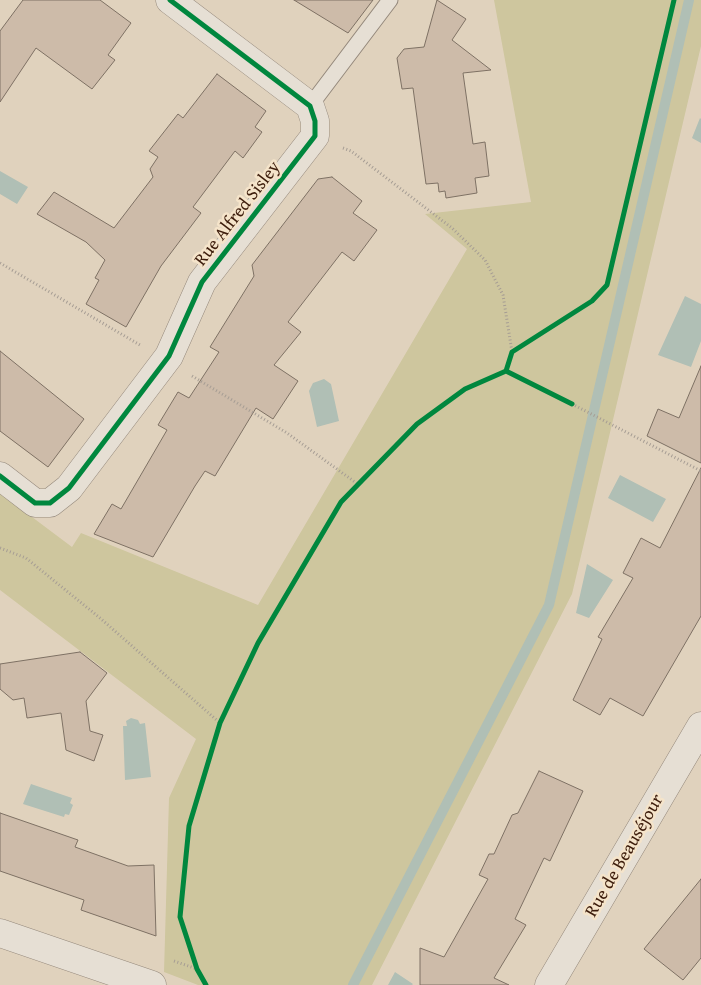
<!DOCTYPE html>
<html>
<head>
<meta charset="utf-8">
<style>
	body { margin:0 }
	canvas { display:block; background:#e0d2bd }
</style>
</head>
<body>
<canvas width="701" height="985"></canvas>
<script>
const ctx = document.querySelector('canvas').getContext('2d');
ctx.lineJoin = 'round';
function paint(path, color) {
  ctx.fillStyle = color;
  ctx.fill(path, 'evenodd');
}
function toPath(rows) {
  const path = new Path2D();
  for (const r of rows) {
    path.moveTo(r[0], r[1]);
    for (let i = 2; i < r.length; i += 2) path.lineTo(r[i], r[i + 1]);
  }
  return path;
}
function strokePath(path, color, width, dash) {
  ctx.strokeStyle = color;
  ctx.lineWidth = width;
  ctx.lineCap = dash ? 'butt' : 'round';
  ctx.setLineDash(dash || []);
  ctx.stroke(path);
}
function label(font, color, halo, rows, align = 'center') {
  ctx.font = font + ' "Gentium Book Plus",serif';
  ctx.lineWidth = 5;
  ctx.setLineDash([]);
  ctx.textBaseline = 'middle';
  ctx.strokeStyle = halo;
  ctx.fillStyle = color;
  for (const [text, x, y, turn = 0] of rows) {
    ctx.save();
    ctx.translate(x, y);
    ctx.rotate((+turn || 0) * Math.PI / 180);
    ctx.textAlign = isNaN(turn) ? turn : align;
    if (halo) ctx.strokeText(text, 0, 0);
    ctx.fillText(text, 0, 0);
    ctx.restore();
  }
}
paint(toPath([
	[494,0,701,0,701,46,572,594,372,985,198,985,164,972,169,798,196,739,0,590,0,493,72,547,81,533,258,605,467,249,425,214,531,202]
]), '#cec69e');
paint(toPath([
	[700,118,701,119,701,143,692,138],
	[0,171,28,187,17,204,0,194],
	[685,296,701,304,701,341,691,367,658,355],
	[324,379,331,384,339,421,317,427,309,391,313,383],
	[620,475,666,499,653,522,608,498],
	[587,564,613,580,589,618,576,613],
	[131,718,138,720,140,724,145,723,151,777,125,780,123,726,127,726,126,721],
	[31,784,72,798,70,803,73,805,69,815,65,814,64,817,23,804],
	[395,972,413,984,412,985,388,985]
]), '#b0bfb5');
strokePath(toPath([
	[353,985,549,605,689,0]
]), '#b0bfb5', 10);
const building = toPath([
	[23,0,100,0,131,23,108,55,115,60,92,89,36,48,0,102,0,31,23,0],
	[294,0,373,0,348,33,294,0],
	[437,0,466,19,452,40,491,70,463,73,473,144,485,142,489,176,475,178,477,193,446,198,445,191,439,192,438,183,426,184,413,88,402,89,397,58,404,49,424,47,437,0],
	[217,74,266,111,255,127,262,132,243,158,235,151,193,207,201,213,161,266,126,327,86,304,99,280,95,278,105,260,86,242,37,214,54,192,114,228,153,177,150,169,158,157,149,151,178,114,183,118,217,74],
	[332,177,362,201,353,213,377,230,354,261,342,252,288,322,301,332,274,365,298,381,273,419,256,408,215,476,205,471,195,486,153,557,94,534,112,504,121,509,167,430,158,425,178,392,189,398,219,352,210,347,254,276,252,265,318,179,332,177],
	[0,351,84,419,48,467,0,431,0,351],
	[701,366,701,463,647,436,658,409,679,418,701,366],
	[701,468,701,616,643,716,610,698,600,715,573,700,602,639,598,637,633,578,623,573,641,538,660,548,701,468],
	[80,652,107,673,86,701,90,731,103,735,94,761,66,750,61,713,27,718,24,698,13,700,0,689,0,664,80,652],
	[539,771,583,791,550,861,544,858,515,919,526,925,494,978,509,985,420,985,420,948,444,957,488,879,479,875,489,854,494,854,512,815,518,813,539,771],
	[0,813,78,840,75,847,128,866,154,865,156,936,81,910,84,900,0,871,0,813],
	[701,879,701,958,683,980,644,949,701,879]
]);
paint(building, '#cdbba9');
strokePath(building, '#7e7164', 1);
const service = toPath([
	[310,106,390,0]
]);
const minor = toPath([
	[0,476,35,503,50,503,69,488,169,356,202,282,315,136,315,121,310,106,170,0],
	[0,933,152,985],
	[549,985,701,726]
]);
strokePath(service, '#95897c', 17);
strokePath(minor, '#95897c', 29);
strokePath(toPath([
	[343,148,351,151,452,228,485,260,503,295,512,352],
	[0,263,140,345],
	[192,376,287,433,359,485],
	[572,404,701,471],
	[0,548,26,558,100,618,220,723],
	[174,961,197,969]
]), '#a69d94', 3, [1, 2.5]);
strokePath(service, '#e6dfd4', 15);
strokePath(minor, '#e6dfd4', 28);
strokePath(toPath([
	[506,371,572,404],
	[0,476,35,503,50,503,69,488,169,356,202,282,315,136,315,121,310,106,170,0],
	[206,985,197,969,180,917,189,826,220,723,258,643,341,502,417,424,465,389,506,371,512,352,592,301,607,285,674,0]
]), '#00873e', 5);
label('18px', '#3d1d0c', '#f5e4ca', [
	["Rue Alfred Sisley",238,214,-52],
	["Rue de Beauséjour",625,856,-60]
]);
</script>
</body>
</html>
